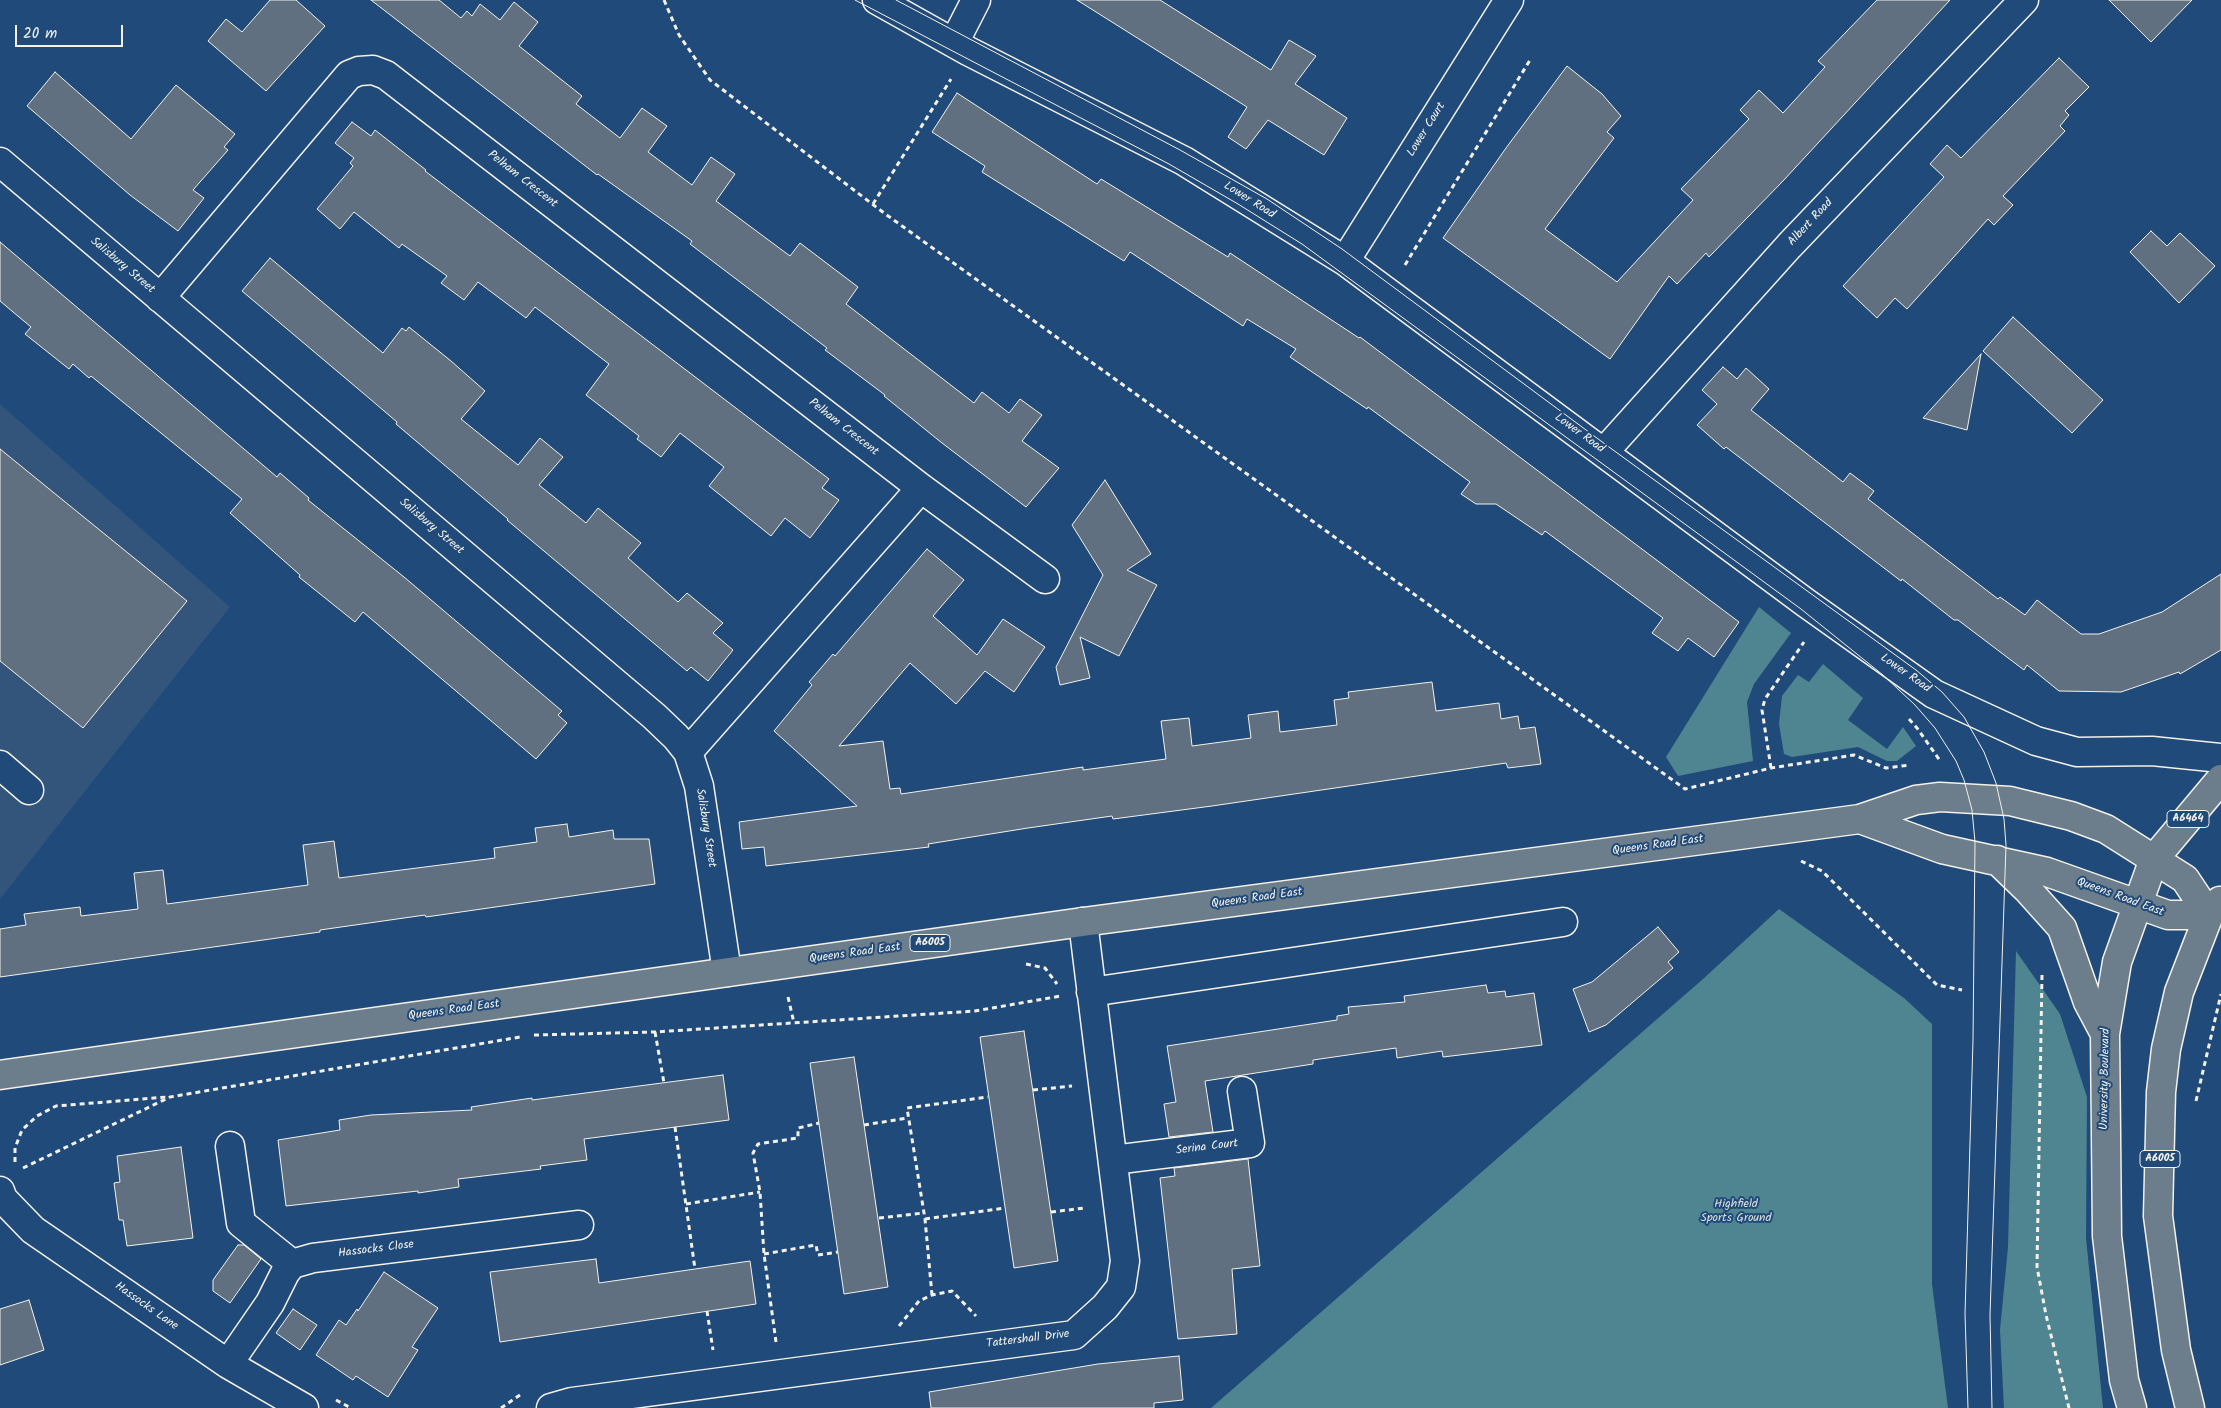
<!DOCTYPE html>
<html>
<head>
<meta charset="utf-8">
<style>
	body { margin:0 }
	#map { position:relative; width:2221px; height:1408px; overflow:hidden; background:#1f4a7a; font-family:Kalam,sans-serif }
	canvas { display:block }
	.scale { position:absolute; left:15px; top:25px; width:108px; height:22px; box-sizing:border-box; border:2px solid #f4f1e8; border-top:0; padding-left:6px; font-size:15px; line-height:18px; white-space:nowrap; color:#f4f1e8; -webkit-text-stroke:4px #1f4a7a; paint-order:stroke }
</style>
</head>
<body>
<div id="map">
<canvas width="2221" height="1408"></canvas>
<div class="scale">20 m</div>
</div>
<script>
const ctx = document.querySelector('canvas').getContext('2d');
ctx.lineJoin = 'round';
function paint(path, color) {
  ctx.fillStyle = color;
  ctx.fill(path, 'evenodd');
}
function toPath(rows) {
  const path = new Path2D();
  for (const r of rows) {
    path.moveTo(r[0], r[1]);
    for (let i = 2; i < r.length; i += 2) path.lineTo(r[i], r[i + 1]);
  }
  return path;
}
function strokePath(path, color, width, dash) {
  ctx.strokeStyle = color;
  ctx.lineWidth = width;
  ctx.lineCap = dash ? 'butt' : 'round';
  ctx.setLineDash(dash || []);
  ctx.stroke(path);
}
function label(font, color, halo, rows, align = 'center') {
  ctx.font = font + ' Kalam,sans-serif';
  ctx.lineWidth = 4;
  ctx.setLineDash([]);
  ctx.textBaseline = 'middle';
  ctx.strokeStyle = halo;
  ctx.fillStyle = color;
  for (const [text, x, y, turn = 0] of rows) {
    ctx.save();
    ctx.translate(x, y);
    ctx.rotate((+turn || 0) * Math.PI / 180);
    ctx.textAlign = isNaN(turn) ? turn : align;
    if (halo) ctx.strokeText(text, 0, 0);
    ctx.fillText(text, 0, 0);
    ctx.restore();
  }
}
paint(toPath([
	[0,404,230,607,0,899]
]), '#33557c');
paint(toPath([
	[1759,607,1791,633,1754,684,1747,702,1753,761,1678,776,1666,757],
	[1823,664,1863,698,1848,720,1887,749,1903,727,1916,746,1897,761,1887,761,1858,747,1792,757,1784,754,1779,724,1782,696,1798,675,1809,682],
	[1779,909,1904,998,1932,1024,1932,1284,1948,1408,1211,1408,1703,979],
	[2016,951,2060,1014,2087,1097,2086,1238,2103,1408,2004,1408,2000,1330,2008,1247]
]), '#4f8491');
const building = toPath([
	[270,0,296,0,325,26,266,91,208,41,226,19,242,32,270,0],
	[371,0,439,0,461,18,467,11,472,16,480,4,500,20,514,2,538,22,519,46,582,96,576,104,620,138,642,108,667,126,648,152,692,185,711,157,735,174,716,201,790,256,800,243,858,287,846,304,974,403,982,392,1009,413,1020,399,1042,415,1022,441,1059,468,1026,507,942,443,884,396,885,395,825,350,827,348,690,244,692,241,598,174,597,175,371,0],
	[1077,0,1160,0,1271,70,1289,40,1316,56,1295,84,1347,118,1324,155,1268,120,1246,149,1228,137,1247,107,1077,0],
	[1877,0,1950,0,1783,181,1709,257,1706,253,1677,284,1669,276,1610,359,1443,238,1506,148,1567,66,1602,94,1621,116,1607,132,1614,138,1545,229,1617,282,1693,200,1681,189,1749,119,1740,110,1759,90,1783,113,1825,67,1818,61,1877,0],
	[2109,0,2192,0,2151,42,2109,0],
	[2059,58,2089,87,2065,111,2069,115,2060,126,2065,131,2003,196,2013,205,1994,225,1988,219,1907,309,1895,298,1877,318,1843,286,1944,177,1930,164,1947,145,1961,158,2059,58],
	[55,72,131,139,176,85,235,134,224,147,228,150,193,190,204,198,178,231,130,195,27,106,55,72],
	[957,93,1097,184,1101,179,1228,257,1230,253,1359,338,1360,337,1739,622,1714,657,1688,638,1678,651,1652,633,1663,618,1545,531,1542,535,1496,504,1476,504,1461,494,1470,482,1368,407,1367,409,1290,357,1296,349,1247,319,1243,326,1130,252,1124,261,982,172,985,166,932,132,957,93],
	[352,122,371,136,375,130,426,170,425,171,829,479,822,488,839,500,810,538,785,518,771,536,709,486,724,467,680,433,661,457,637,439,639,436,586,395,609,364,535,307,526,318,478,282,464,300,441,283,447,276,402,244,399,248,354,212,340,229,317,209,353,166,350,163,354,158,335,143,352,122],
	[2151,231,2167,246,2180,233,2215,266,2179,303,2130,252,2151,231],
	[0,242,277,477,280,473,309,498,308,500,404,577,562,711,558,715,567,723,536,759,363,612,355,622,299,577,300,575,230,513,242,499,91,376,89,378,73,364,69,369,25,334,31,327,0,301,0,242],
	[270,258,383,353,402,328,406,331,409,327,451,361,485,391,461,419,518,465,540,438,563,457,539,485,586,523,598,508,641,543,628,558,678,602,687,593,723,623,713,633,733,650,708,681,691,667,687,671,644,635,507,520,508,519,396,424,397,422,363,393,242,291,270,258],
	[2013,317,2103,400,2072,433,1983,351,2013,317],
	[1981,354,1967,430,1923,418,1981,354],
	[1723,367,1737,379,1746,368,1769,389,1751,410,1843,482,1850,473,1874,491,1868,499,1998,599,2000,597,2025,615,2037,600,2081,634,2099,634,2162,612,2221,574,2221,650,2180,674,2179,672,2121,692,2059,691,2027,665,2024,670,1958,620,1954,620,1902,579,1901,581,1726,447,1724,449,1697,425,1717,404,1702,390,1723,367],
	[0,449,187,601,83,728,0,661,0,449],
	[1105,480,1151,554,1127,570,1157,585,1119,656,1080,637,1090,678,1060,685,1056,667,1103,575,1072,525,1105,480],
	[927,549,964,580,933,616,977,655,1003,619,1045,647,1014,692,985,671,956,704,910,663,839,746,883,741,890,789,900,788,901,794,1083,767,1083,770,1166,759,1161,721,1189,718,1192,746,1251,738,1248,715,1278,711,1280,732,1337,725,1334,700,1349,698,1348,692,1432,682,1436,711,1499,703,1501,719,1518,716,1520,729,1535,727,1541,764,1508,768,1506,763,1212,806,1113,819,1112,816,1028,828,928,844,929,847,766,866,764,847,742,849,739,822,857,806,774,731,812,685,809,682,833,654,835,656,927,549],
	[567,824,569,837,613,830,614,839,649,839,655,884,426,917,425,915,320,930,320,932,0,977,0,929,26,925,24,914,80,907,81,916,138,909,134,873,163,870,167,904,308,885,303,845,334,841,339,878,495,858,494,848,537,842,535,828,567,824],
	[1658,927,1679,952,1668,962,1673,968,1606,1025,1589,1032,1573,989,1592,982,1658,927],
	[1486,985,1488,993,1505,991,1506,997,1534,993,1542,1045,1443,1057,1442,1051,1397,1058,1396,1048,1313,1060,1313,1064,1205,1081,1213,1132,1169,1137,1164,1104,1176,1102,1167,1046,1337,1020,1337,1016,1349,1014,1348,1007,1405,1002,1404,996,1486,985],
	[1024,1031,1058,1261,1014,1268,980,1037,1024,1031],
	[854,1057,888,1287,844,1294,810,1063,854,1057],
	[723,1075,729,1120,584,1139,587,1160,540,1166,541,1169,458,1179,459,1187,418,1193,418,1191,286,1206,278,1140,340,1130,339,1120,371,1115,472,1110,471,1107,532,1098,532,1100,723,1075],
	[181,1147,193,1238,127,1246,123,1220,119,1220,114,1183,120,1182,117,1156,181,1147],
	[1248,1159,1260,1266,1232,1269,1237,1334,1178,1339,1160,1178,1175,1176,1174,1168,1248,1159],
	[238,1245,244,1245,261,1259,230,1303,213,1291,213,1280,238,1245],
	[596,1259,599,1283,750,1261,756,1304,500,1342,490,1272,596,1259],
	[384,1272,438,1308,412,1347,418,1350,388,1397,356,1376,353,1380,316,1355,339,1320,346,1325,357,1309,358,1311,384,1272],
	[29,1300,44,1350,0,1365,0,1309,29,1300],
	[293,1309,317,1325,300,1350,276,1333,293,1309],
	[1179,1356,1183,1400,1154,1403,1154,1408,931,1408,929,1392,1098,1364,1179,1356]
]);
paint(building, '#617080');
strokePath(building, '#f4f1e8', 1);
const minor = toPath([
	[877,0,968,51,1184,161,1345,261,1806,603,1934,694,2036,741,2077,752,2152,751,2221,758],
	[954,43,976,0],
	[0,162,654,716,676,737,688,752,699,786,727,972],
	[1345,261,1509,0],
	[160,298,349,75,359,71,373,70,386,75,921,488,1045,579],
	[1604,452,1789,246,2024,0],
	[688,752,921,488],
	[0,765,29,790],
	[1091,992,1563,922],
	[230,1146,241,1223,292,1264],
	[1113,1160,1250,1143,1242,1091],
	[0,1191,3,1199,33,1230,228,1364,304,1408],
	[228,1364,270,1303,285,1273,292,1264,313,1258,579,1225],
	[551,1408,572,1402,1074,1335,1105,1307,1121,1287,1125,1261,1083,922]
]);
const major = toPath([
	[1860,819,1942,849,2047,872,2168,915,2209,915],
	[1997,860,2027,889,2062,928,2088,1002,2105,1034],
	[0,1075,1083,922,1860,819,1916,800,1940,797,2010,801,2071,816,2106,829,2185,879,2209,915],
	[2132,1408,2124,1380,2107,1236,2105,1034,2117,962,2154,859,2221,779],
	[2190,1408,2176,1350,2158,1216,2161,1092,2166,1049,2179,992,2209,915,2220,901]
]);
strokePath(minor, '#f4f1e8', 31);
strokePath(major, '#f4f1e8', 31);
strokePath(toPath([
	[664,0,679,35,710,80,884,213,1685,789,1771,768,1854,755,1886,768,1910,765],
	[873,204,951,79],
	[1405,265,1530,60],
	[1909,719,1917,728,1941,762],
	[1771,768,1762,710,1765,699,1804,642],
	[1801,861,1822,871,1937,985,1962,990],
	[1026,964,1045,968,1057,984],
	[2042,975,2037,1267,2046,1315,2069,1408],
	[788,997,794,1023],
	[655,1032,664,1083],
	[534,1035,655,1032,975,1011,1061,996],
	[1033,1090,1072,1086],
	[2196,1101,2221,994],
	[864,1125,908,1118],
	[675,1127,695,1269],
	[15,1162,15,1148,22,1130,37,1116,56,1106,167,1097],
	[23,1168,170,1097,520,1037],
	[686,1204,760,1192],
	[1051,1212,1085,1208],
	[879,1218,923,1213],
	[925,1219,1005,1208],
	[764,1254,816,1245,818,1255,838,1252],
	[932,1295,925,1219,907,1108,988,1097],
	[707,1311,713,1350],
	[899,1326,919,1301,932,1295,952,1291,976,1316],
	[776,1342,764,1254,760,1192,753,1153,758,1144,798,1138,798,1128,819,1123],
	[336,1400,351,1408],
	[501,1408,520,1395]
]), '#f4f1e8', 3, [5, 4]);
strokePath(minor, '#1f4a7a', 28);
strokePath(major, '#6c7d8b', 28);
strokePath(toPath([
	[855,0,1169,164,1238,204,1302,244,1801,609,1883,675,1915,705,1935,728,1956,761,1964,780,1972,810,1975,842,1973,1040,1965,1314,1968,1408],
	[896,0,1180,150,1267,199,1342,249,1609,447,1916,670,1942,692,1964,717,1984,752,1996,783,2004,819,2006,845,1990,1315,1992,1408]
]), '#f4f1e8', 1);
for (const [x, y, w] of [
	[2188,819,42],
	[930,943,40],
	[2160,1159,40]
]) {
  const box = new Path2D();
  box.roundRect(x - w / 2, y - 8.5, w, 17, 4);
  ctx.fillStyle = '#1f4a7a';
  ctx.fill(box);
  strokePath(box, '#f4f1e8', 1);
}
label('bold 11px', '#f4f1e8', null, [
	["A6464",2188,819],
	["A6005",930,943],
	["A6005",2160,1159]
]);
label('12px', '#f4f1e8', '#1f4a7a', [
	["Lower Court",1427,130,-58],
	["Pelham Crescent",522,180,38],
	["Lower Road",1249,201,32],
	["Albert Road",1811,223,-47],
	["Salisbury Street",122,266,40],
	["Pelham Crescent",843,428,38],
	["Lower Road",1579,434,36],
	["Salisbury Street",431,527,40],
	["Lower Road",1905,674,35],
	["Salisbury Street",705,828,81],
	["Queens Road East",1658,846,-8],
	["Queens Road East",2120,898,20],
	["Queens Road East",1257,899,-8],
	["Queens Road East",855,954,-8],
	["Queens Road East",454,1011,-8],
	["University Boulevard",2106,1079,-89],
	["Serina Court",1207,1148,-7],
	["Hassocks Close",376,1250,-7],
	["Hassocks Lane",146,1307,35],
	["Tattershall Drive",1028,1340,-7]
]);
label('12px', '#dbe1db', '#1f4a7a', [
	["Highfield",1736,1205],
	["Sports Ground",1736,1219]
]);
</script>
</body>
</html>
